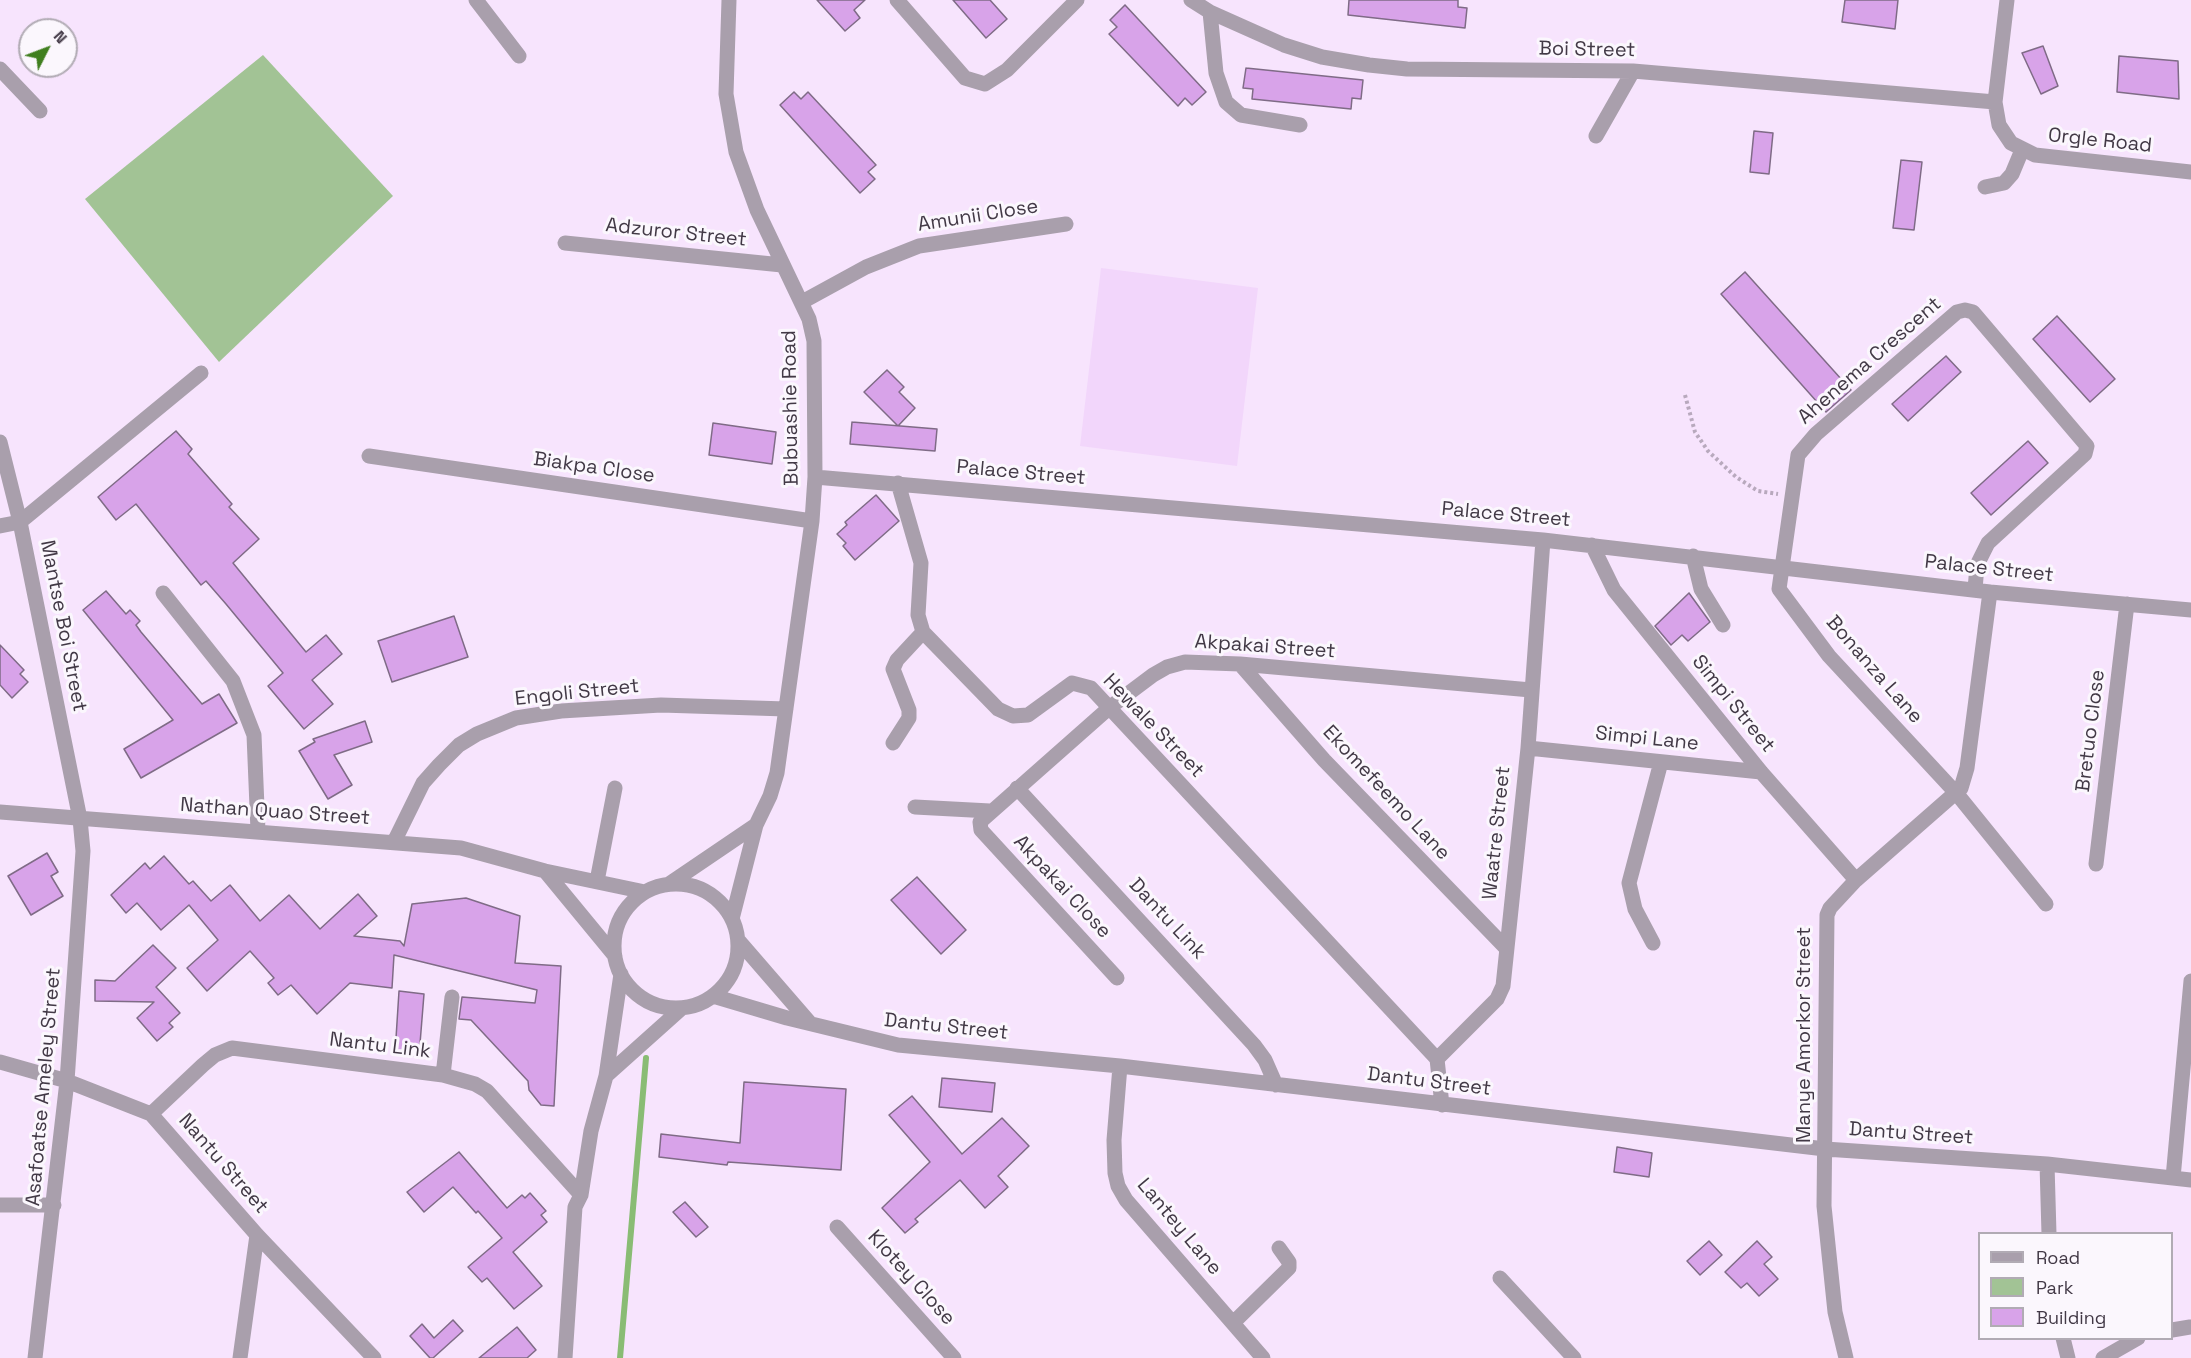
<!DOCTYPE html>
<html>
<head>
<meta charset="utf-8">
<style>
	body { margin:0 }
	#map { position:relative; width:2191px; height:1358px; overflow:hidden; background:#f7e4fd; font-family:"Space Grotesk",sans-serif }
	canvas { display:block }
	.legend { position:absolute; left:1978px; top:1232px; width:195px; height:108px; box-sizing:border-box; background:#fbf7fd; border:2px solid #b1abb4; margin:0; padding:8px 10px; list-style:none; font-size:18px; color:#423946 }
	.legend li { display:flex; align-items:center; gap:12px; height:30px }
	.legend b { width:30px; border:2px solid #b1abb4 }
	.north { position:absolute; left:18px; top:18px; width:60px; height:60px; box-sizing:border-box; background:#fbf7fd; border:2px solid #b1abb4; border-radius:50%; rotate:48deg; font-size:16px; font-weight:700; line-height:24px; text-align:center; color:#423946 }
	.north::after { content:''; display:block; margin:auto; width:21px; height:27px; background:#407f1f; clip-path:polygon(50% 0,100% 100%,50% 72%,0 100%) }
</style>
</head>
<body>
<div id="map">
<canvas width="2191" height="1358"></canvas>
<ul class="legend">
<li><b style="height:8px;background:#a99fac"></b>Road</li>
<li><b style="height:16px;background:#a2c395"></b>Park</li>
<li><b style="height:16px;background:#d8a3e9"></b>Building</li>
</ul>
<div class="north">N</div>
</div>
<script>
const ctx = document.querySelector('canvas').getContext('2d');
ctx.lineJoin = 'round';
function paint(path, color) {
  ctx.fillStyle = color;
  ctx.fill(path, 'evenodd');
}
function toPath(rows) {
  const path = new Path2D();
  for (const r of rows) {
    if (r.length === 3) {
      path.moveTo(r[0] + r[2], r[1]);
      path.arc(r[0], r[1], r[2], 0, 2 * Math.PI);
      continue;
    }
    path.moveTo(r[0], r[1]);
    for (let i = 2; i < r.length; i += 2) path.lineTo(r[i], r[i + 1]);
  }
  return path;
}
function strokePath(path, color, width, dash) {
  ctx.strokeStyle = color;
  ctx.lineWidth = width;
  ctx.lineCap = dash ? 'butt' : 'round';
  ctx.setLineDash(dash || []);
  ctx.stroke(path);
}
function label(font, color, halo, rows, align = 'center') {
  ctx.font = font + ' "Space Grotesk",sans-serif';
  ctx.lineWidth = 6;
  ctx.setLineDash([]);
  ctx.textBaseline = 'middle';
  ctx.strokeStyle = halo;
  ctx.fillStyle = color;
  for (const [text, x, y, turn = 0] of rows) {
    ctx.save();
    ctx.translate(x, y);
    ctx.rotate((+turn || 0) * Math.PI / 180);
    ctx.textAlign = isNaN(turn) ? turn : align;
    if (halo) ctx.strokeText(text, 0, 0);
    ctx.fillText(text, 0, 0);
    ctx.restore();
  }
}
paint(toPath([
	[1101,268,1258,288,1237,466,1080,446]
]), '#f2d6fb');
paint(toPath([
	[263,55,393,196,219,362,85,199]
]), '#a2c395');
strokePath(toPath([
	[620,1358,646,1058]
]), '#89bc74', 6);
const building = toPath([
	[817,0,865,0,854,10,860,18,845,31,817,0],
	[953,0,990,0,1007,19,986,38,953,0],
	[1349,0,1458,0,1458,7,1467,8,1465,28,1348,15,1349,0],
	[1845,0,1898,0,1895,29,1842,22,1845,0],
	[1125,5,1206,92,1192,105,1185,98,1178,106,1109,34,1117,27,1110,20,1125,5],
	[2043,46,2058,86,2041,94,2022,53,2043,46],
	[2119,56,2178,61,2179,99,2117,92,2119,56],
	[1246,68,1363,80,1361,99,1352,98,1351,109,1252,99,1253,89,1243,88,1246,68],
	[794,92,801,99,808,92,876,165,868,172,875,179,860,193,780,105,794,92],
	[1754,131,1773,133,1769,174,1750,172,1754,131],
	[1901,160,1922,162,1914,230,1893,228,1901,160],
	[1745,272,1851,390,1826,412,1721,294,1745,272],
	[2057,316,2115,379,2090,402,2033,339,2057,316],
	[1946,356,1961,372,1908,421,1892,404,1946,356],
	[887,370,904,387,899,392,915,408,898,426,864,392,887,370],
	[852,422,937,429,935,451,850,444,852,422],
	[713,423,776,432,772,464,709,455,713,423],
	[176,431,192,449,188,454,232,504,229,507,259,539,233,563,306,652,326,635,342,654,312,680,333,704,304,729,268,686,283,673,226,604,206,581,201,585,136,504,116,520,98,497,176,431],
	[2028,441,2048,463,1991,515,1971,493,2028,441],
	[876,495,899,521,855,560,843,546,846,543,837,534,847,525,845,522,876,495],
	[106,591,126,614,130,610,140,621,136,625,141,632,202,704,219,694,237,723,141,778,124,749,173,720,83,610,106,591],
	[1689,593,1710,622,1688,641,1682,635,1671,645,1655,626,1689,593],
	[454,616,468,657,392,682,378,641,454,616],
	[0,645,24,670,20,674,28,682,12,698,0,685,0,645],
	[365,721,372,742,334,755,352,785,328,799,299,751,315,742,313,739,365,721],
	[47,853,58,872,51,876,63,896,31,915,8,876,47,853],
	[164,856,189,884,193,881,211,901,230,885,260,921,289,895,320,929,358,894,377,916,354,936,400,941,404,946,412,904,466,898,520,916,515,963,561,966,554,1106,541,1105,529,1090,528,1081,471,1020,459,1019,462,997,535,1003,537,990,394,955,392,988,350,983,317,1014,291,985,278,995,268,983,274,978,250,951,207,991,187,968,218,940,189,905,161,930,137,903,126,913,111,895,145,863,150,869,164,856],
	[917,877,966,930,941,954,891,900,917,877],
	[153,945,176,968,156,987,180,1013,169,1023,173,1027,157,1041,137,1018,154,1002,95,1001,95,980,115,981,153,945],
	[399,991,424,994,419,1056,395,1054,399,991],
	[942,1078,995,1083,992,1112,939,1107,942,1078],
	[744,1082,846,1089,841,1170,728,1162,727,1165,659,1157,661,1134,740,1143,744,1082],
	[912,1096,962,1154,1002,1118,1029,1146,998,1176,1008,1187,985,1208,960,1180,915,1219,918,1222,905,1233,882,1208,930,1162,889,1115,912,1096],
	[1617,1147,1652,1153,1649,1177,1614,1172,1617,1147],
	[459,1152,507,1208,522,1195,525,1198,530,1193,546,1211,541,1215,547,1222,513,1252,542,1286,514,1309,487,1278,482,1282,468,1267,502,1238,478,1211,476,1213,453,1187,424,1212,407,1192,459,1152],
	[685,1202,708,1227,696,1237,673,1212,685,1202],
	[1709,1241,1722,1255,1700,1275,1687,1261,1709,1241],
	[1757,1241,1772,1257,1764,1264,1778,1279,1759,1296,1747,1283,1741,1288,1725,1272,1757,1241],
	[453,1320,463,1331,433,1358,430,1358,410,1336,422,1324,434,1338,453,1320],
	[517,1327,536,1350,527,1358,479,1358,517,1327]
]);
paint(building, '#d8a3e9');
strokePath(building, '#7f6b86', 1.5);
strokePath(toPath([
	[1685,395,1695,432,1708,451,1736,477,1758,491,1778,494]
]), '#b8a9bd', 4, [3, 3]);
strokePath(toPath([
	[476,0,519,56],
	[729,0,726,94,736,152,757,210,809,319,814,341,815,477,812,521,777,773,770,796,756,825,732,919],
	[897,0,965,78,985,84,1007,70,1077,0],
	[1191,0,1210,12,1284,45,1322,57,1369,65,1407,69,1633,71,1995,102],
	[2007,0,1995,102,1999,125,2011,143,2035,155,2191,172],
	[1210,12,1216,73,1226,102,1241,115,1300,125],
	[0,69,40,111],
	[1596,136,1633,71],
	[1985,187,2004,183,2012,174,2022,150],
	[565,243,782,265],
	[802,302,866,267,919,246,1066,224],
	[0,442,20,522,80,819,83,851,67,1081,35,1358],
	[369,456,812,521],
	[815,477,1543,540,1990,592,2191,610],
	[898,483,921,563,918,615,923,632,998,709,1013,716,1028,715,1072,683,1091,688,1437,1059],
	[0,526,20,522,201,373],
	[1592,545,1614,590,1761,772,1856,880],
	[1693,556,1701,589,1723,625],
	[1975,590,1977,565,1988,543,2085,454,2087,446,1973,312,1965,310,1957,312,1816,434,1798,455,1779,589,1829,656,1957,794,2046,904],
	[163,593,233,681,254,735,258,831],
	[1240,664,1324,760,1506,948],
	[893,743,909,718,909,710,893,669,897,660,923,632],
	[1528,748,1761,772],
	[1017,788,1254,1045,1265,1060,1276,1085],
	[915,807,990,811],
	[0,812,461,848,545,871,645,892],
	[394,842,423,783,439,765,459,745,477,734,516,718,561,711,661,705,786,709],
	[2096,864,2127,604],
	[545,871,615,956],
	[597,881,615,788],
	[669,884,756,825],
	[676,946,62],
	[738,940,809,1022],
	[1653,943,1635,909,1629,883,1661,762],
	[1117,978,981,830,980,822,1109,708,1153,675,1167,667,1185,662,1240,664,1531,690],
	[713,996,787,1018,898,1045,1120,1066,1825,1149,2047,1164,2191,1180],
	[0,1062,67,1081,151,1114,257,1235,374,1358],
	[1120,1066,1114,1140,1115,1173,1118,1186,1126,1200,1263,1358],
	[443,1075,452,997],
	[606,1076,682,1008],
	[1442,1105,1437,1059,1497,999,1503,986,1528,748,1543,540],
	[151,1114,203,1065,215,1055,232,1048,443,1075,475,1084,487,1091,581,1195],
	[2047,1164,2049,1234],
	[2173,1178,2191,981],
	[0,1205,54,1205],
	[837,1227,954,1358],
	[1500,1278,1574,1358],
	[1233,1323,1289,1268,1289,1262,1279,1248],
	[2172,1330,2190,1327],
	[2063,1338,2068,1358],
	[240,1358,257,1235],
	[565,1358,575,1207,581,1195,591,1131,606,1076,621,974],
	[1846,1358,1835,1312,1824,1206,1827,915,1830,908,1856,880,1961,788,1967,768,1990,592],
	[2103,1358,2138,1338]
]), '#a99fac', 15);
label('20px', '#423946', '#fbf7fd', [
	["Boi Street",1587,50,1],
	["Orgle Road",2100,141,6],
	["Amunii Close",978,216,-9],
	["Adzuror Street",676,233,6],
	["Ahenema Crescent",1870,361,-41],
	["Bubuashie Road",791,408,-91],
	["Biakpa Close",594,468,8],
	["Palace Street",1021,473,5],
	["Palace Street",1506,515,5],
	["Palace Street",1989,569,6],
	["Mantse Boi Street",63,626,79],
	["Akpakai Street",1265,647,4],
	["Bonanza Lane",1874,670,49],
	["Engoli Street",577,693,-6],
	["Simpi Street",1733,704,51],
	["Hewale Street",1153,726,46],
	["Bretuo Close",2091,731,-83],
	["Simpi Lane",1647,739,6],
	["Ekomefeemo Lane",1386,793,47],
	["Nathan Quao Street",275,812,4],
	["Waatre Street",1497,833,-84],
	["Akpakai Close",1062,887,47],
	["Dantu Link",1167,919,47],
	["Dantu Street",946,1027,6],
	["Manye Amorkor Street",1805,1035,-90],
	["Nantu Link",380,1046,7],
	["Dantu Street",1429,1082,7],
	["Asafoatse Ameley Street",44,1087,-85],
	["Dantu Street",1911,1134,4],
	["Nantu Street",223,1164,49],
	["Lantey Lane",1179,1227,50],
	["Klotey Close",911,1278,48]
]);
</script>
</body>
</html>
